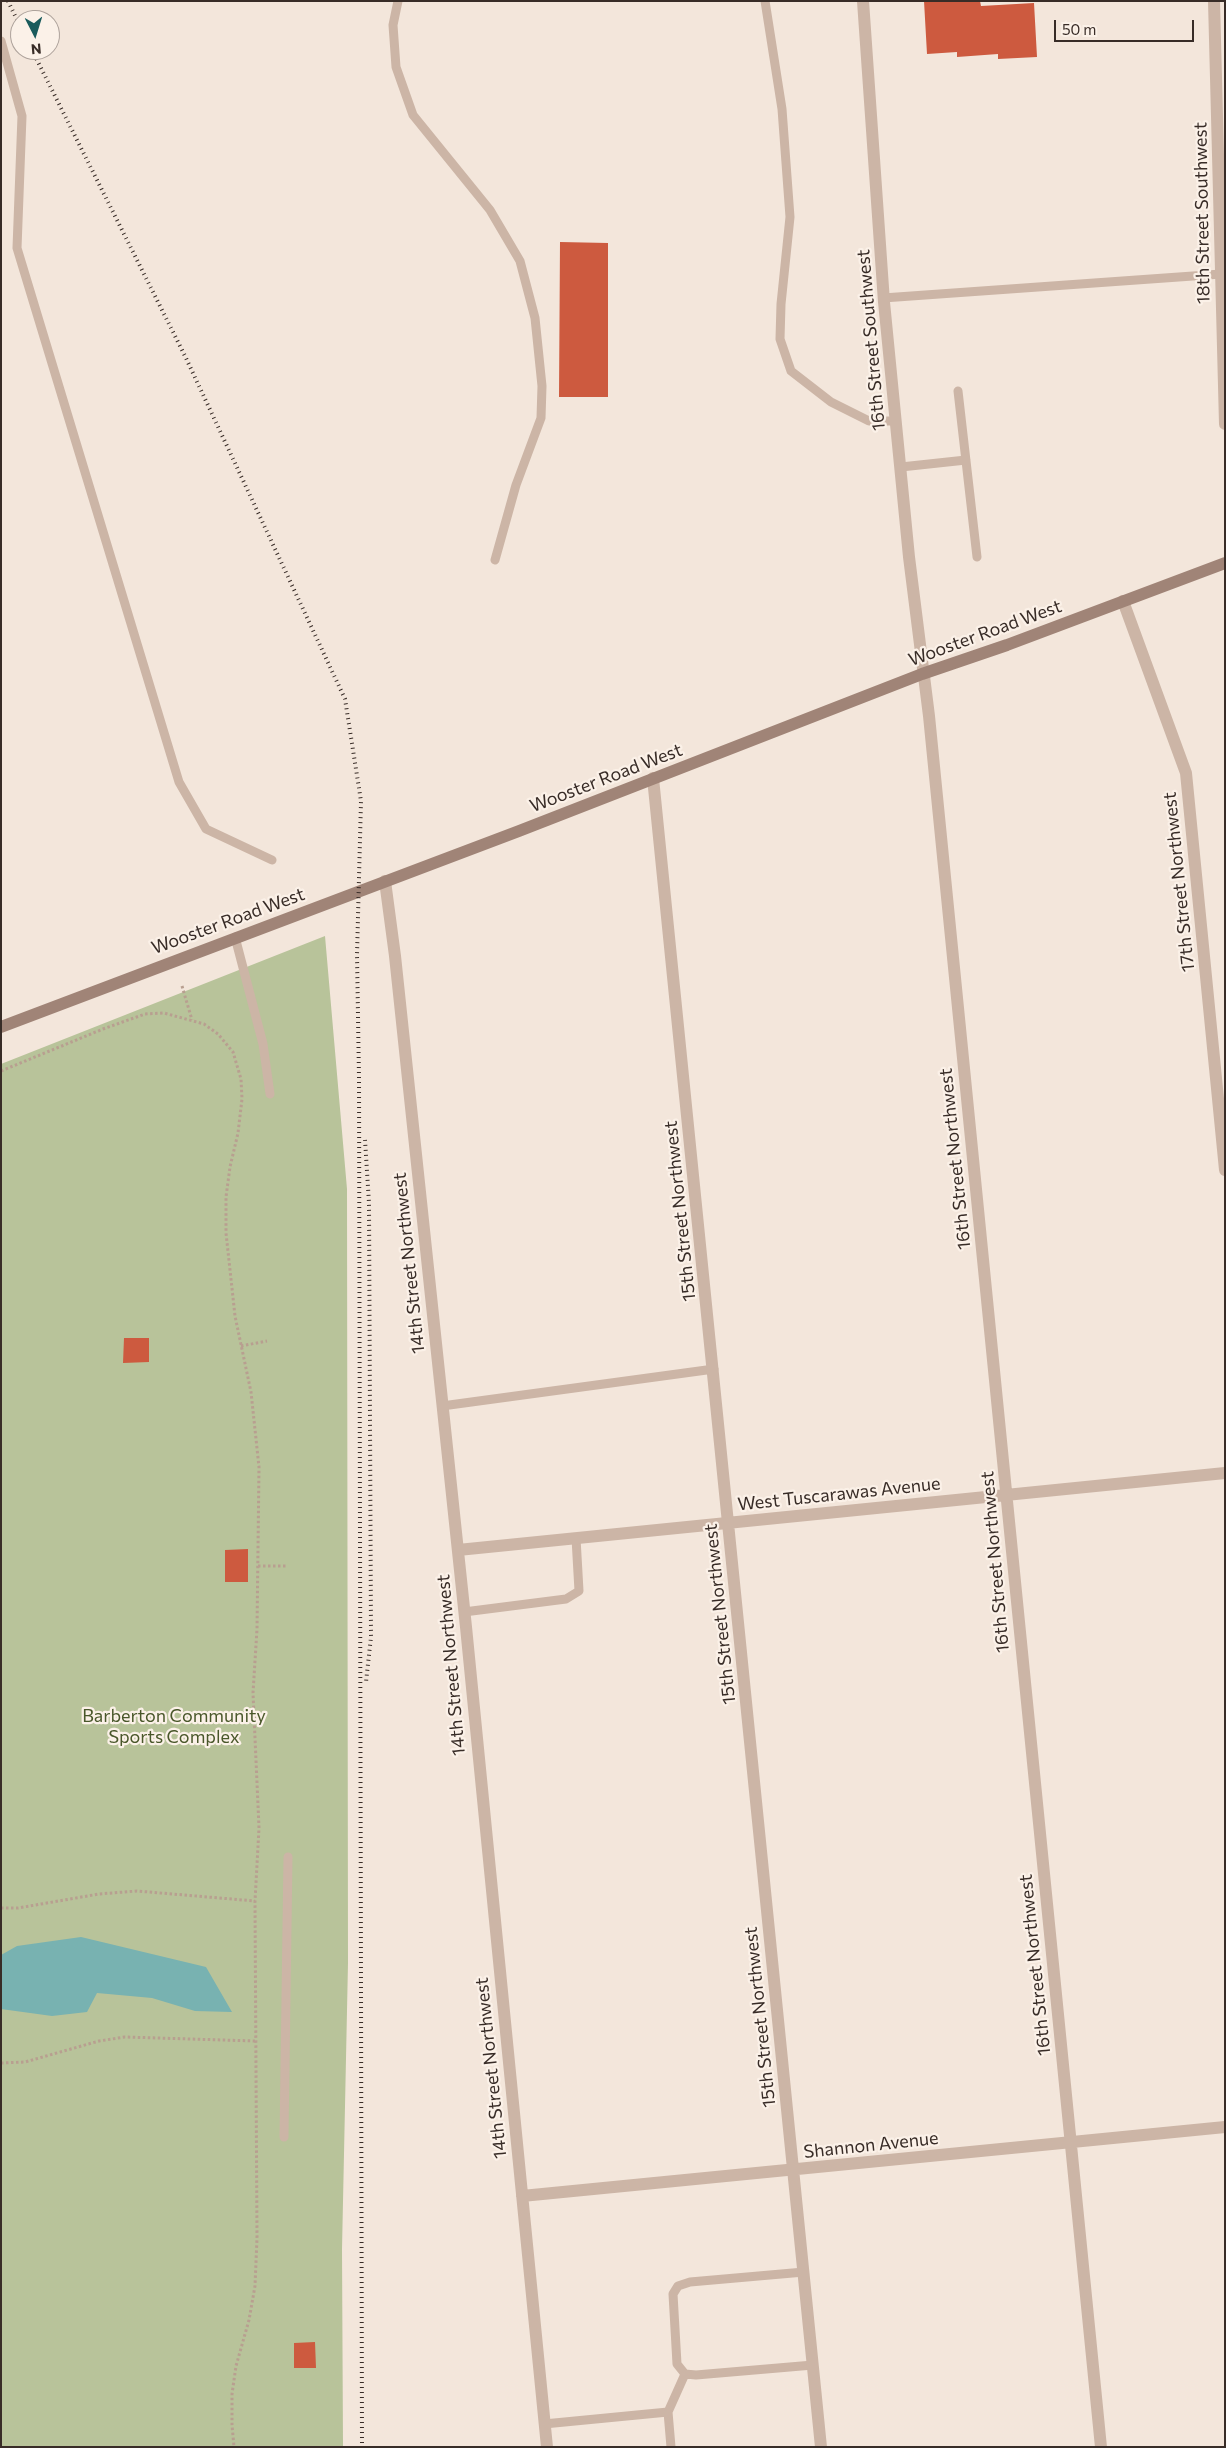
<!DOCTYPE html>
<html>
<head>
<meta charset="utf-8">
<style>
	body { margin:0 }
	#map { position:relative; width:1226px; height:2448px; overflow:hidden; background:#f3e6db; font-family:Commissioner,sans-serif }
	canvas { display:block }
	.frame { position:absolute; inset:0; border:2px solid #382c27; pointer-events:none }
	.north { position:absolute; left:10px; top:10px; width:50px; height:50px; box-sizing:border-box; background:#fbf1e8; border:1px solid #ada29b; border-radius:50%; rotate:175deg; font-size:14px; font-weight:700; line-height:20px; text-align:center; color:#382c27 }
	.north::after { content:''; display:block; margin:auto; width:18px; height:22px; background:#1a5b5c; clip-path:polygon(50% 0,100% 100%,50% 72%,0 100%) }
	.scale { position:absolute; left:1054px; top:20px; width:140px; height:22px; box-sizing:border-box; border:2px solid #382c27; border-top:0; padding-left:6px; font-size:15px; line-height:18px; white-space:nowrap; color:#382c27; -webkit-text-stroke:4px #fbf1e8; paint-order:stroke }
</style>
</head>
<body>
<div id="map">
<canvas width="1226" height="2448"></canvas>
<div class="frame"></div>
<div class="north">N</div>
<div class="scale">50 m</div>
</div>
<script>
const ctx = document.querySelector('canvas').getContext('2d');
ctx.lineJoin = 'round';
function paint(path, color) {
  ctx.fillStyle = color;
  ctx.fill(path, 'evenodd');
}
function toPath(rows) {
  const path = new Path2D();
  for (const r of rows) {
    path.moveTo(r[0], r[1]);
    for (let i = 2; i < r.length; i += 2) path.lineTo(r[i], r[i + 1]);
  }
  return path;
}
function strokePath(path, color, width, dash) {
  ctx.strokeStyle = color;
  ctx.lineWidth = width;
  ctx.lineCap = dash ? 'butt' : 'round';
  ctx.setLineDash(dash || []);
  ctx.stroke(path);
}
function label(font, color, halo, rows, align = 'center') {
  ctx.font = font + ' Commissioner,sans-serif';
  ctx.lineWidth = 4.5;
  ctx.setLineDash([]);
  ctx.textBaseline = 'middle';
  ctx.strokeStyle = halo;
  ctx.fillStyle = color;
  for (const [text, x, y, turn = 0] of rows) {
    ctx.save();
    ctx.translate(x, y);
    ctx.rotate((+turn || 0) * Math.PI / 180);
    ctx.textAlign = isNaN(turn) ? turn : align;
    if (halo) ctx.strokeText(text, 0, 0);
    ctx.fillText(text, 0, 0);
    ctx.restore();
  }
}
paint(toPath([
	[325,936,347,1189,348,1963,342,2249,343,2447,1,2447,1,1064]
]), '#b8c39a');
paint(toPath([
	[81,1937,206,1967,232,2012,195,2011,152,1998,97,1993,87,2012,52,2016,1,2009,1,1955,17,1946]
]), '#78b2b1');
paint(toPath([
	[924,1,980,1,981,6,1034,3,1037,57,998,59,998,54,957,57,957,52,927,54],
	[560,242,608,243,608,397,559,397],
	[124,1338,149,1338,149,1362,123,1363],
	[248,1549,248,1582,225,1582,225,1550],
	[315,2342,316,2368,294,2368,294,2343]
]), '#cd5a3f');
strokePath(toPath([
	[182,986,192,1020],
	[1,1071,103,1029,145,1014,164,1013,204,1024,218,1034,233,1052,241,1079,242,1099,238,1133,230,1167,226,1197,226,1233,235,1316,251,1392,259,1467,257,1629,253,1693,259,1828,255,1901,257,2238,255,2286,249,2320,236,2366,232,2394,232,2425,234,2447],
	[241,1346,267,1341],
	[258,1566,286,1566],
	[1,1908,18,1908,99,1894,137,1891,255,1901],
	[1,2063,25,2062,99,2041,125,2037,255,2041]
]), '#b89f90', 3, [2.5, 2.5]);
strokePath(toPath([
	[398,1,393,25,396,67,413,115,490,210,520,261,535,318,542,386,541,418,516,485,495,560],
	[765,1,782,109,790,217,781,304,780,339,791,371,831,402,869,421,896,421],
	[1,41,22,116,17,248,179,782,206,829,272,860],
	[883,298,1221,274],
	[958,391,977,557],
	[901,467,966,460],
	[235,937,263,1044,270,1094],
	[442,1406,714,1369],
	[464,1612,566,1599,579,1591,576,1538],
	[284,2137,288,1857],
	[804,2272,690,2282,678,2286,673,2294,677,2364,685,2374,696,2375,813,2365],
	[668,2412,685,2374],
	[544,2424,668,2412,671,2447]
]), '#ccb5a6', 9);
strokePath(toPath([
	[863,1,884,302,909,557,929,716,1101,2447],
	[1214,1,1225,424],
	[1123,601,1186,773,1225,1170],
	[653,778,821,2447],
	[385,881,395,956,466,1627,547,2447],
	[458,1550,1225,1473],
	[522,2196,1225,2127]
]), '#ccb5a6', 12);
strokePath(toPath([
	[1,1027,519,831,922,674,1007,645,1225,563]
]), '#a08477', 12);
strokePath(toPath([
	[8,1,20,26],
	[32,50,185,356,345,699,361,801,357,955,359,1078,362,2447],
	[365,1140,369,1203,371,1637,366,1682]
]), '#382c27', 4, [1, 4]);
label('18px', '#382c27', '#fbf1e8', [
	["18th Street Southwest",1202,213,-91],
	["16th Street Southwest",871,340,-95],
	["Wooster Road West",985,633,-20],
	["Wooster Road West",606,778,-21],
	["17th Street Northwest",1179,882,-96],
	["Wooster Road West",228,921,-20],
	["16th Street Northwest",955,1159,-96],
	["15th Street Northwest",680,1211,-96],
	["14th Street Northwest",409,1263,-96],
	["West Tuscarawas Avenue",839,1494,-6],
	["16th Street Northwest",995,1562,-95],
	["15th Street Northwest",720,1614,-96],
	["14th Street Northwest",451,1665,-95],
	["16th Street Northwest",1035,1965,-96],
	["15th Street Northwest",760,2017,-96],
	["14th Street Northwest",491,2068,-96],
	["Shannon Avenue",871,2145,-6]
]);
label('18px', '#49572a', '#fbf1e8', [
	["Barberton Community",174,1716],
	["Sports Complex",174,1737]
]);
</script>
</body>
</html>
